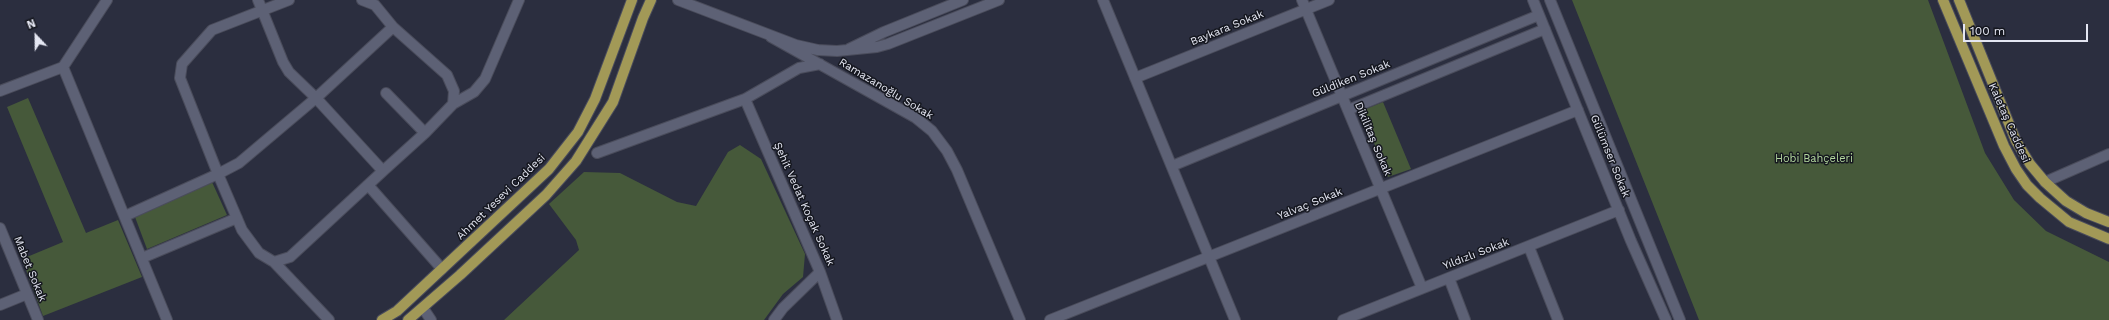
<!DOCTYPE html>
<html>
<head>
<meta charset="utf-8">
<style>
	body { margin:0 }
	#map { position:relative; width:2109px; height:320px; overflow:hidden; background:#2b2e3f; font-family:"Work Sans",sans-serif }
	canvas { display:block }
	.north { position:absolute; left:16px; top:16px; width:40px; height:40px; -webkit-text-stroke:3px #15171f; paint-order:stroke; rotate:338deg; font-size:11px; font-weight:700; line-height:16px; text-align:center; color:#e4e6f2 }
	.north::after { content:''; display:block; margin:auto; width:14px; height:18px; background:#e4e6f2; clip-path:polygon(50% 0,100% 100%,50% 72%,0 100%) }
	.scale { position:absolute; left:1963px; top:24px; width:125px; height:18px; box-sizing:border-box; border:2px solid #e4e6f2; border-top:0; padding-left:5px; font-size:12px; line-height:14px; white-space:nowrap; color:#e4e6f2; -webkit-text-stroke:3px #15171f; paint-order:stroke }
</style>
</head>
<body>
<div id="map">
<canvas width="2109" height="320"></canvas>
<div class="north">N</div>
<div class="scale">100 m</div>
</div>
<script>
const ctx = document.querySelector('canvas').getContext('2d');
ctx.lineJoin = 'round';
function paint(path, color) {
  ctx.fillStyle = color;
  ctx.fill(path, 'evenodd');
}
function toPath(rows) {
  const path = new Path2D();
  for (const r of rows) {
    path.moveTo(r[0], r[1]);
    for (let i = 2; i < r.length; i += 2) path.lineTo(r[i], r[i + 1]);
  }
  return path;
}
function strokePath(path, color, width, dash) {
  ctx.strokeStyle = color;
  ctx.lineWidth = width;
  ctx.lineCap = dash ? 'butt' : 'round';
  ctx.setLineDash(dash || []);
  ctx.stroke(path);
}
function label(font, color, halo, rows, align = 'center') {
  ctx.font = font + ' "Work Sans",sans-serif';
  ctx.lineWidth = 3;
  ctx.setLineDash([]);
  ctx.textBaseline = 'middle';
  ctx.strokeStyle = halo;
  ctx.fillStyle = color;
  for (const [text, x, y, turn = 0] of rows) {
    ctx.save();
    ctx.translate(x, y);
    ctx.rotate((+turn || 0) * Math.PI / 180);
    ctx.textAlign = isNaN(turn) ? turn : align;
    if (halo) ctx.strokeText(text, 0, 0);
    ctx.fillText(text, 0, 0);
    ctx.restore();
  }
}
paint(toPath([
	[1572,0,1928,0,1985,153,2014,200,2046,231,2109,262,2109,320,1699,320],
	[28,98,86,233,118,220,142,277,43,316,22,259,63,242,7,107],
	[1383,102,1411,169,1388,177,1361,111],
	[740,145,761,159,805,254,803,277,783,294,764,320,504,320,579,250,576,240,549,204,584,172,620,173,677,202,696,206,728,152],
	[212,182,227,215,147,249,135,217]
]), '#46593a');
const minor = toPath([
	[258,0,283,62,289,72,316,98,383,171,425,133,453,104,454,91,447,75,393,27,316,98,239,163,218,174,242,230,259,253,274,262,290,257,383,171],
	[362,0,375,5,393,27],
	[678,0,796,45,818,50,837,51,877,47,888,44,999,0],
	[1103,0,1235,320],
	[1302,0,1422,288],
	[1533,0,1631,241,1666,320],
	[1550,0,1680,320],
	[771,37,916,118,932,131,947,151,957,170,1020,320],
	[849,49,884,32,963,0],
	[63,67,167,320],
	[1135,78,1329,0],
	[0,91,63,67,107,0],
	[386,93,425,133],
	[745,99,820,272,837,320],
	[453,104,474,92,485,79,519,0],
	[1348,110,1545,29],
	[597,153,745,99,799,68,820,64],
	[1172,166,1539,15],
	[2045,182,2109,154],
	[368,185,442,269],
	[125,216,218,174,180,78,182,64,212,30,289,0],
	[0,228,38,320],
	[1529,247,1558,320],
	[142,258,237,218],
	[274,262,329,320],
	[1449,278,1465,320],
	[0,305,27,294],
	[423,308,431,320],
	[774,320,783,308,820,272],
	[1050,320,1578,110],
	[1343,320,1619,210]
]);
const major = toPath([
	[1943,0,2004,146,2016,169,2027,185,2040,198,2069,222,2109,239],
	[1959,0,2016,141,2030,164,2045,182,2066,201,2086,213,2109,222],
	[382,320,397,311,549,169,578,132,595,99,632,0],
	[408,320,460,275,546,195,576,161,613,102,643,18,651,0]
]);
strokePath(minor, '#4a4c5b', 12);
strokePath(major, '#4a4c5b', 12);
strokePath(minor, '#5d6175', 10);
strokePath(major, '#a29957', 10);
label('11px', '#e4e6f2', '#15171f', [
	["Baykara Sokak",1227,28,-22],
	["Güldiken Sokak",1351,79,-22],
	["Ramazanoğlu Sokak",886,89,31],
	["Kaletaş Caddesi",2009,123,66],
	["Dikilitaş Sokak",1373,139,67],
	["Gülümser Sokak",1610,156,68],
	["Ahmet Yesevi Caddesi",501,197,-44],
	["Şehit Vedat Koçak Sokak",804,204,66],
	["Yalvaç Sokak",1310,204,-22],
	["Yıldızlı Sokak",1476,254,-21],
	["Mabet Sokak",30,269,68]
]);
label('11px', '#b3d79e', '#15171f', [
	["Hobi Bahçeleri",1814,159]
]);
</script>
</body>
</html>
